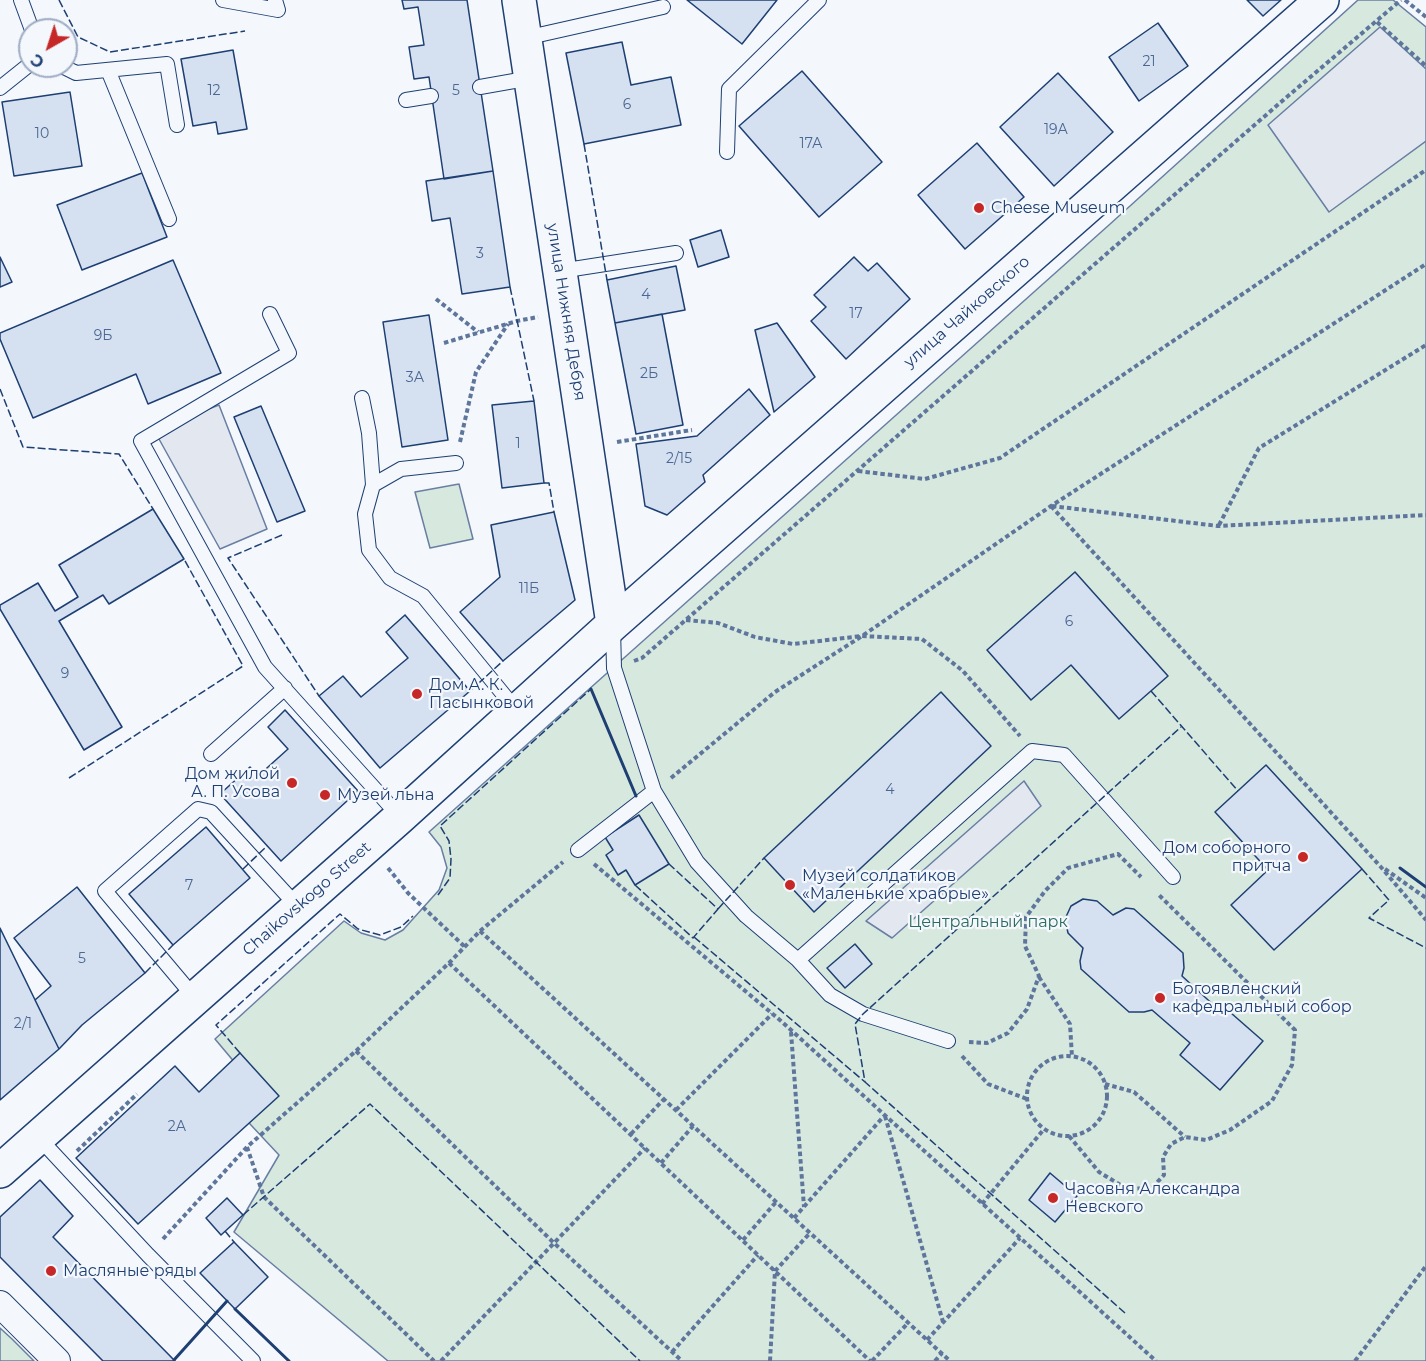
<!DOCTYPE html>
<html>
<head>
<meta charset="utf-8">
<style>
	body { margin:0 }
	#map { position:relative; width:1426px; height:1361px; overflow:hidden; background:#f4f7fb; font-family:Montserrat,sans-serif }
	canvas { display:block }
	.north { position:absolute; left:18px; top:18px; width:60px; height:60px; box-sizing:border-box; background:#f4f7fb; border:2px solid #9eadc5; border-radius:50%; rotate:219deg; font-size:16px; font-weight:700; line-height:24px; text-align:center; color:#1d3f73 }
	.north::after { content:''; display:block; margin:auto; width:21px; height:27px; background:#c62828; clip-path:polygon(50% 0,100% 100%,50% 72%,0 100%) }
</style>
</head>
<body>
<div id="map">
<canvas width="1426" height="1361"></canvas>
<div class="north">С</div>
</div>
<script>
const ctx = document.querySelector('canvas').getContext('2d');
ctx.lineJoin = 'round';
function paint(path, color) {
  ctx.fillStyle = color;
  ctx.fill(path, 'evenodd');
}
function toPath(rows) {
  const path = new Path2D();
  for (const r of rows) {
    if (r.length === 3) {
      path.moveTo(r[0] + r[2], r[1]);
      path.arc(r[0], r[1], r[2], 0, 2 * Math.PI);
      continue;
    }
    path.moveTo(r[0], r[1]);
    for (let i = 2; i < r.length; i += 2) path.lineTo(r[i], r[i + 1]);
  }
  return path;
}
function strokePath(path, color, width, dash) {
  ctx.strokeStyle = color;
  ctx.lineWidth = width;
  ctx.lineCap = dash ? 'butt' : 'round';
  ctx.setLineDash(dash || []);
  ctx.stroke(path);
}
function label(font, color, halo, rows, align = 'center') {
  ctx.font = font + ' Montserrat,sans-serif';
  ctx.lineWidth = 4.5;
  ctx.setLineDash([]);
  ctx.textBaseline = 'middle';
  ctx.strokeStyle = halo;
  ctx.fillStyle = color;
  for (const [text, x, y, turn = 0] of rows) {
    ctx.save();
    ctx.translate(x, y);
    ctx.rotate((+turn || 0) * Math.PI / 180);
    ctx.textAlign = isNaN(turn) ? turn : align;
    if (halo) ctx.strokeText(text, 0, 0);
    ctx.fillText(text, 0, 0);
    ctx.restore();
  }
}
const green = toPath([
	[1358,0,1393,0,1426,27,1426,1361,388,1361,234,1232,279,1155,236,1109,257,1089,215,1039,344,921,361,933,385,940,403,930,439,890,447,868,441,847,429,832,1109,225,1358,0],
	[459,484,473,539,430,548,415,492,459,484],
	[0,1328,12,1339,34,1361,0,1361,0,1328]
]);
paint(green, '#d7e8df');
strokePath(green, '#687fa3', 1.5);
const parking = toPath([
	[1380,27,1426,69,1426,141,1329,212,1268,125,1380,27],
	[219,405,267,529,220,549,154,430,219,405],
	[1024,781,1041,806,892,938,866,921,1024,781]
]);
paint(parking, '#e3e8f0');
strokePath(parking, '#687fa3', 1.5);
const building = toPath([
	[402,0,467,0,493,171,444,179,429,77,414,79,409,47,424,45,418,7,404,9,402,0],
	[687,0,777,0,742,44,687,0],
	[1247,0,1281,0,1263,16,1247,0],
	[1158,23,1188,66,1139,101,1109,57,1158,23],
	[622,42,631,85,671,77,681,125,584,144,566,53,622,42],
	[233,50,247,129,218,134,216,122,193,126,181,59,233,50],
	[802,71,882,162,819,217,739,126,802,71],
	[1058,73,1113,132,1054,186,1000,127,1058,73],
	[70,92,82,166,14,176,2,102,70,92],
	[977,143,1024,197,965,249,918,195,977,143],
	[493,171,510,287,462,294,450,218,432,221,426,181,493,171],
	[142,173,167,237,82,270,57,205,142,173],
	[721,230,729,257,698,267,690,240,721,230],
	[0,257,12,282,0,287,0,257],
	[854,257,868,271,877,263,910,299,846,359,811,321,826,307,814,295,854,257],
	[173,260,221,373,148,404,136,374,33,418,0,339,0,333,173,260],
	[676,266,685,310,615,323,607,280,676,266],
	[662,314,683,425,636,434,615,323,662,314],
	[429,315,448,440,402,447,383,322,429,315],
	[777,323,815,377,774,412,755,330,777,323],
	[749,389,770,415,703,475,705,482,667,515,645,506,636,444,697,436,749,389],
	[534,401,544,483,502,488,492,405,534,401],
	[261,406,305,511,277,522,234,417,261,406],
	[153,509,184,559,109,604,103,595,59,621,122,727,84,750,0,609,0,605,38,583,55,611,78,597,59,565,153,509],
	[554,512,575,600,503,661,460,612,500,577,491,525,554,512],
	[1075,572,1168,676,1119,719,1071,665,1031,700,987,650,1075,572],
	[405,615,470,691,380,768,319,696,343,676,361,697,408,658,386,632,405,615],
	[941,692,991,746,814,912,764,858,941,692],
	[285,710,358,791,281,861,220,794,250,767,258,776,288,749,268,727,285,710],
	[1266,765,1362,869,1274,950,1231,905,1268,870,1215,812,1266,765],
	[639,815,669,864,635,885,626,870,618,875,606,855,613,850,605,837,639,815],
	[206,827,250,878,173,945,129,894,206,827],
	[77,887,145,973,82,1025,59,1049,35,1000,51,986,14,938,77,887],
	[1083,899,1097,901,1113,915,1126,908,1134,909,1183,953,1184,968,1182,976,1219,1010,1223,1006,1263,1041,1220,1090,1180,1055,1190,1043,1152,1010,1144,1012,1129,1012,1081,969,1080,961,1083,948,1068,933,1065,919,1071,906,1083,899],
	[0,928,59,1049,0,1100,0,928],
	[855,944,872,964,845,988,827,968,855,944],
	[240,1053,279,1096,138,1224,76,1158,175,1066,199,1092,240,1053],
	[1050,1173,1077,1196,1055,1222,1029,1200,1050,1173],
	[40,1180,73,1216,53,1237,175,1361,103,1361,0,1257,0,1217,40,1180],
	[227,1198,243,1215,221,1235,206,1218,227,1198],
	[234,1242,268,1277,235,1309,200,1273,234,1242]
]);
paint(building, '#d5e0f0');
strokePath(building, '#1d3f73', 1.5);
const lane = toPath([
	[21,0,32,30],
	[223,0,278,10,275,0],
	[525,38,663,7],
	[62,66,76,73,167,64,177,125],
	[108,70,169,219],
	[480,87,531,78],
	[0,88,30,64],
	[406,100,431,96],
	[727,152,729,89,819,0],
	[560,271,676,253],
	[270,314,289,353,141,441,265,667,400,817],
	[362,398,369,433,373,485],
	[456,463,401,469,373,485,365,514,369,550,390,578,423,596,517,711],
	[613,628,614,668,654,791,697,862,746,916,798,960,830,995,863,1014,948,1041],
	[211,754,285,688],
	[578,850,654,791],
	[798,960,1032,751,1064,755,1173,877],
	[195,998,105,891,198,809,211,812,298,907],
	[38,1137,148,1255,253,1361]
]);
const street = toPath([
	[0,1304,57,1361]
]);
const secondary = toPath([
	[519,0,613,624],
	[0,1171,400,817,613,624,1322,0]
]);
strokePath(lane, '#1d3f73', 16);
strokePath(street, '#1d3f73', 28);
strokePath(secondary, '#1d3f73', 36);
strokePath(toPath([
	[1405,0,1426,17],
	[1377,22,1426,66],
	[436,299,478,332],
	[444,343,517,321,538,317],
	[460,442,476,372,508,324],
	[617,442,692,430],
	[858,471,925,479,1000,458,1426,170],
	[1051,506,1380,866,1426,920],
	[1052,506,1218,526,1426,515],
	[1219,525,1259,448,1426,345],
	[686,620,718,623,755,637,793,644,862,636,922,639,963,671,1020,736],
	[634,661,642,658,1281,102,1401,0],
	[671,778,775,692,862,636,1051,506,1426,264],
	[594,864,781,1021,1156,1361],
	[388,868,408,893,465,947],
	[1385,869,1426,898],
	[480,931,950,1361],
	[449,963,870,1361],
	[1039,977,1070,1024,1072,1057],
	[791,1032,804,1207],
	[969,1042,987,1043,1008,1033,1027,1009,1039,976,1025,946,1026,917,1045,891,1068,868,1118,854,1141,877],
	[356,1051,554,1243,682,1361],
	[962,1056,988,1084,1027,1099],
	[1067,1096,40],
	[1105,1084,1134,1092,1185,1137],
	[676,1110,772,1014],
	[885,1116,943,1322],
	[631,1134,664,1099],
	[1069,1136,1099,1172,1127,1189,1152,1188,1164,1175,1163,1157,1171,1144,1185,1137,1206,1140,1230,1130,1272,1101,1292,1065,1295,1030,1159,895],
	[247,1147,264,1197,434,1361],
	[77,1151,137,1094],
	[661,1163,693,1126],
	[982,1204,1044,1129],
	[794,1218,884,1116],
	[163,1239,247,1147,356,1051,449,963,480,931,563,862],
	[743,1240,776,1202],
	[927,1340,1020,1238],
	[672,1352,758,1255],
	[441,1361,645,1148],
	[770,1361,775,1271,810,1233],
	[872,1361,908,1323],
	[935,1361,942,1353],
	[1355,1361,1426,1266]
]), '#5e769c', 4, [4.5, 3]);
strokePath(lane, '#f4f7fb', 14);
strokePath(street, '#f4f7fb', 26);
strokePath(secondary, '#f4f7fb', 33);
strokePath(toPath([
	[59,0,78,37,110,52,245,31],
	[584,144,607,280],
	[510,287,534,401],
	[0,389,23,447,119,454,153,509],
	[544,483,549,483,554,512],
	[282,535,228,558,319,696],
	[470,691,503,661],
	[1151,691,1238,791],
	[69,778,243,666,184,559],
	[243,869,267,846],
	[1362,869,1389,900,1369,918,1426,948],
	[635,885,693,938,718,909,669,864],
	[438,895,450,878,451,859,449,841,440,826,591,689],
	[718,909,764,858],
	[694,937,865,1082],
	[145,973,173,945],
	[240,1053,216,1025,340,914,358,929,380,935,401,927,413,916],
	[243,1215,370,1104,640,1361],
	[225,1231,234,1242],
	[1125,1313,865,1082,855,1024,863,1014,1181,727]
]), '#1d3f73', 1.5, [8, 3]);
strokePath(toPath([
	[591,689,636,796],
	[1400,868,1426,887],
	[235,1309,289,1361],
	[174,1360,227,1301]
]), '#1d3f73', 3);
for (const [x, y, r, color] of [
	[979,208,6,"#c62828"],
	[417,694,6,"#c62828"],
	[292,783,6,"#c62828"],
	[325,795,6,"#c62828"],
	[1303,857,6,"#c62828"],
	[790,885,6,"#c62828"],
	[1160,998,6,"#c62828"],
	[1053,1198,6,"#c62828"],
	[51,1271,6,"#c62828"]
]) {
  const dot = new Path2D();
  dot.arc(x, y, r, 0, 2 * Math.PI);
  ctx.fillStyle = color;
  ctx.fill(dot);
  strokePath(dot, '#f4f7fb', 2);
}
label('14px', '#4b6792', null, [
	["21",1149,62],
	["12",214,91],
	["5",456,91],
	["6",627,105],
	["19А",1056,130],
	["10",42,134],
	["17А",811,144],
	["3",480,254],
	["4",646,295],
	["17",856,314],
	["9Б",103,336],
	["2Б",649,374],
	["3А",415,378],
	["1",518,444],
	["2/15",679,459],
	["11Б",529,589],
	["6",1069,622],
	["9",65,674],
	["4",890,790],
	["7",189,886],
	["5",82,959],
	["2/1",23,1024],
	["2А",177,1127]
]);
label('16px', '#1d3f73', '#f4f7fb', [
	["Cheese Museum",991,208],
	["Дом А. К.",429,685],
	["Пасынковой",429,703],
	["Дом жилой",280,774,"right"],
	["А. П. Усова",280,792,"right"],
	["Музей льна",337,795],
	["Дом соборного",1291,848,"right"],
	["притча",1291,866,"right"],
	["Музей солдатиков",802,876],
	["«Маленькие храбрые»",802,894],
	["Богоявленский",1172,989],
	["кафедральный собор",1172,1007],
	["Часовня Александра",1065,1189],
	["Невского",1065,1207],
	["Масляные ряды",63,1271]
], 'left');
label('16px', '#1d3f73', '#f4f7fb', [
	["улица Нижняя Дебря",566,312,81],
	["улица Чайковского",967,312,-41],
	["Chaikovskogo Street",307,899,-41]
]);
label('16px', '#2c6c60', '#f4f7fb', [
	["Центральный парк",988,922]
]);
</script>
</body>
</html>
